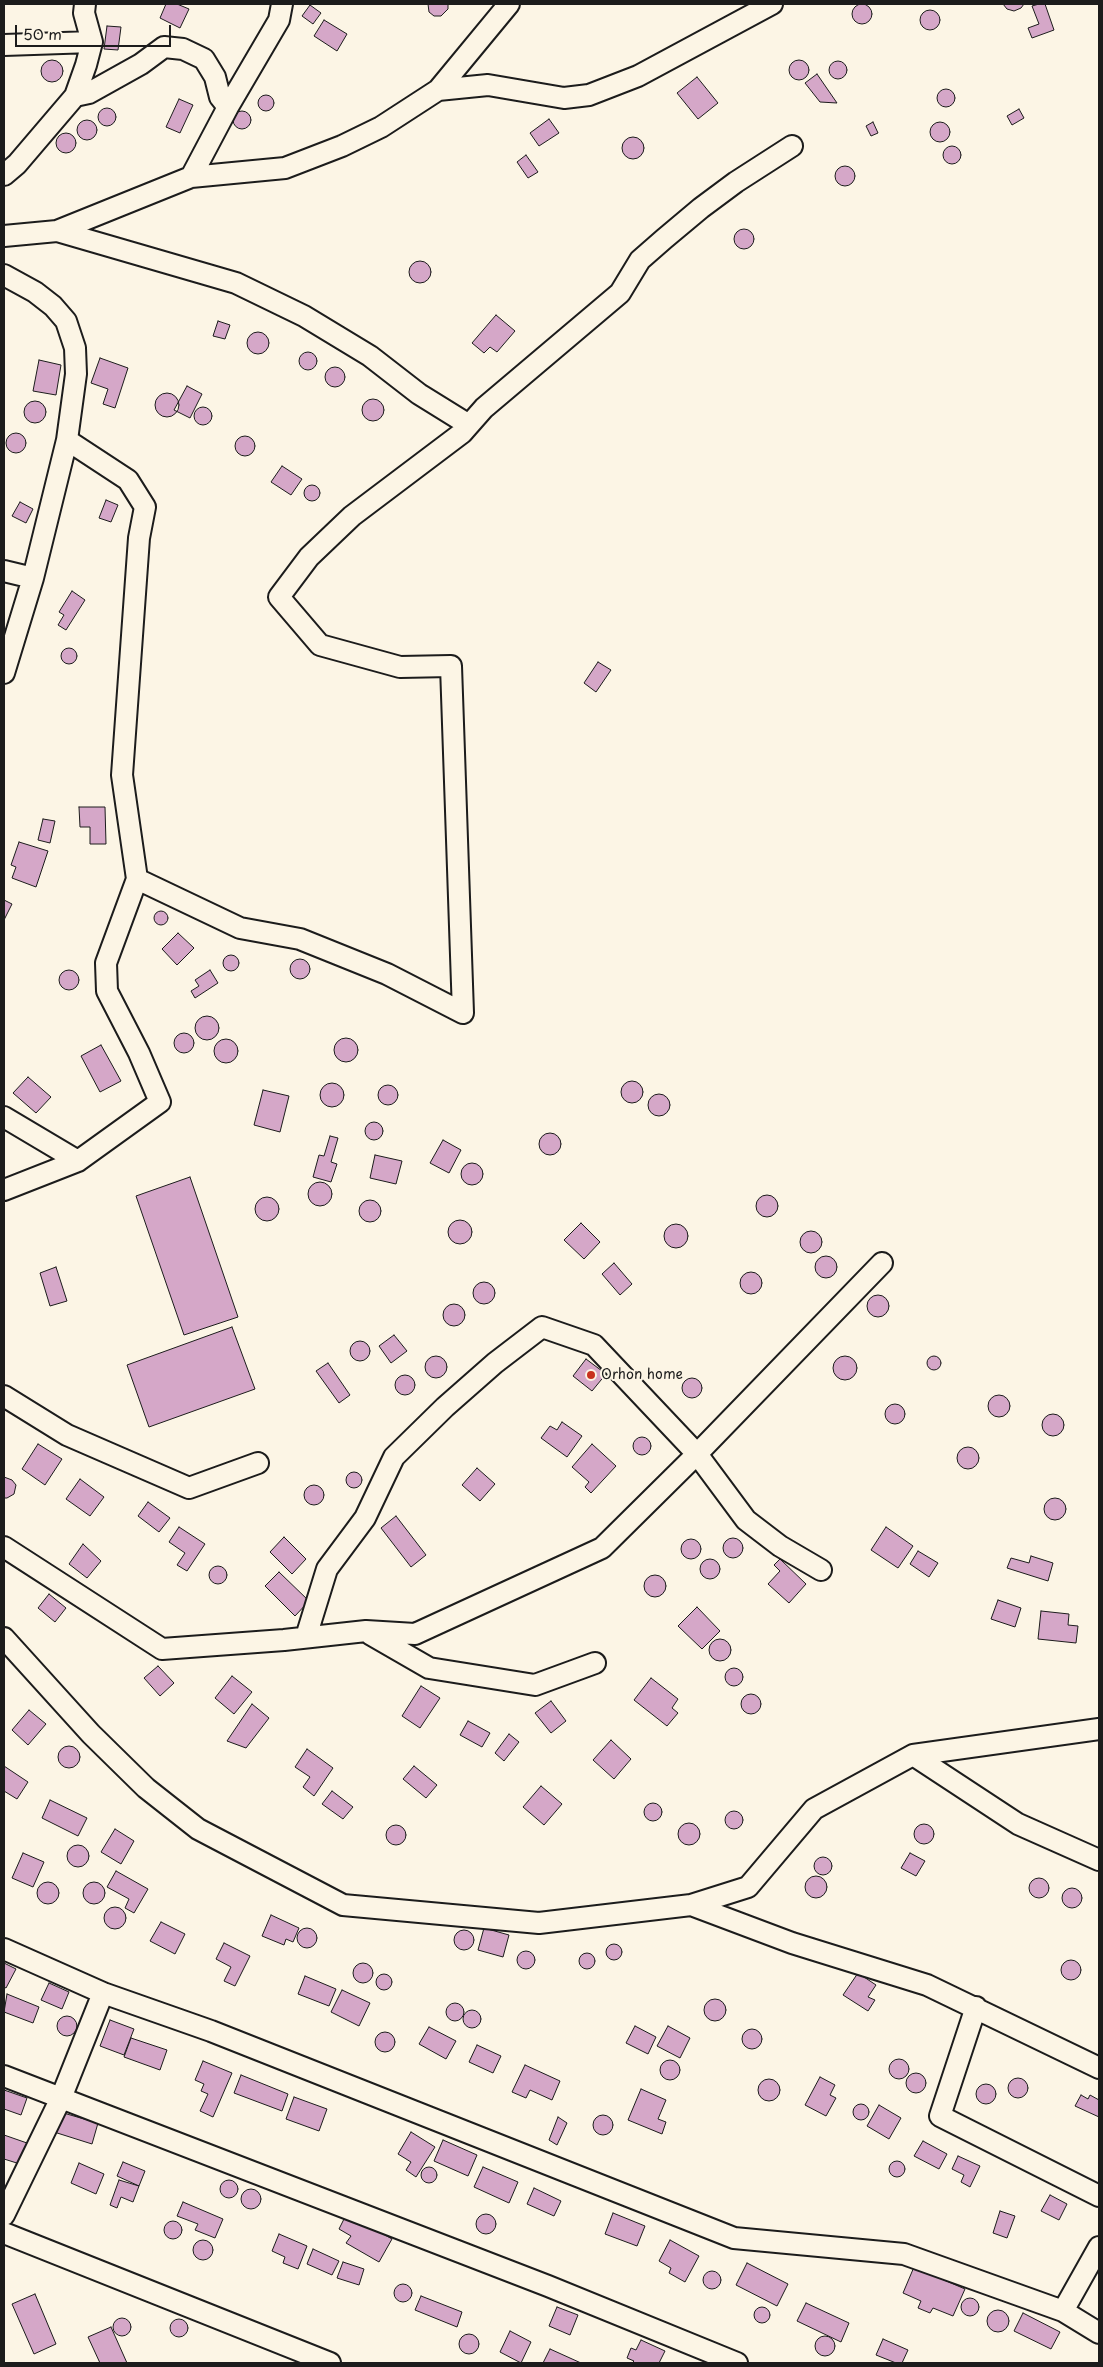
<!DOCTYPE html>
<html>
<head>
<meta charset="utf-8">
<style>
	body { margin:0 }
	#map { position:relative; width:1103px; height:2367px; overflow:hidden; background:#fcf5e5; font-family:"Playpen Sans",sans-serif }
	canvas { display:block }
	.frame { position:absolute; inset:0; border:5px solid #1c1c1c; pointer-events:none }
	.scale { position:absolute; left:15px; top:25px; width:156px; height:22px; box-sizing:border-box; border:2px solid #1c1c1c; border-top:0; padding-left:6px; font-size:15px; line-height:18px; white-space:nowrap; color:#1c1c1c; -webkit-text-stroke:4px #fcf5e5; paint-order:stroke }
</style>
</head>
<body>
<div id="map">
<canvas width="1103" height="2367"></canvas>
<div class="frame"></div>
<div class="scale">50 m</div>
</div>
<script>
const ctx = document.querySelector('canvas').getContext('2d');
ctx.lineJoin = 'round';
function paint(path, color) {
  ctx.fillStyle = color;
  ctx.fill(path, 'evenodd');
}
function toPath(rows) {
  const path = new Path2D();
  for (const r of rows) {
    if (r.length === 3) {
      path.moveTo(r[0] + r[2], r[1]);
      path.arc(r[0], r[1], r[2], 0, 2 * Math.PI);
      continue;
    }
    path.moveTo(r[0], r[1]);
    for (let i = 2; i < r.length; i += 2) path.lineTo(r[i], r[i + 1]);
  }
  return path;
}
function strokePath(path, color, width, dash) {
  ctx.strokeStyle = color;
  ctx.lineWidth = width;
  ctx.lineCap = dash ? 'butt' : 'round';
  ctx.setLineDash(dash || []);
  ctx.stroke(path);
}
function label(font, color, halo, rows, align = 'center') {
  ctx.font = font + ' "Playpen Sans",sans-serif';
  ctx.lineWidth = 4;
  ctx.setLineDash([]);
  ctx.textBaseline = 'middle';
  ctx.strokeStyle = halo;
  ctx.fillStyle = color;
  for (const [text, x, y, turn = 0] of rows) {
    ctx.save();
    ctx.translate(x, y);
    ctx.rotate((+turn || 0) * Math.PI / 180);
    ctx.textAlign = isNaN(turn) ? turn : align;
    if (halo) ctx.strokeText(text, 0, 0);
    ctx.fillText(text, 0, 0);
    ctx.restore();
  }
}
const building = toPath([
	[166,4,177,4,189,9,180,28,160,18,166,4],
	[428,4,448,4,448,9,441,16,434,16,429,12,428,4],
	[1003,4,1024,4,1021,8,1014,11,1007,9,1003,4],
	[1039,4,1045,4,1054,30,1032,38,1028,28,1039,24,1032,6,1039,4],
	[862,14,10],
	[310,5,321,13,313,24,302,16,310,5],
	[930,20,10],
	[324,20,347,34,337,51,314,36,324,20],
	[107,26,121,27,118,50,104,49,107,26],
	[52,71,11],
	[799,70,10],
	[838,70,9],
	[817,74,837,103,820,102,805,83,817,74],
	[697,77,718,103,698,119,677,93,697,77],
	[946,98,9],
	[266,103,8],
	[179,99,193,105,180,133,166,127,179,99],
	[107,117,9],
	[1019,109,1024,118,1012,125,1007,116,1019,109],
	[242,120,9],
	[549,119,559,133,539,146,530,133,549,119],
	[87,130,10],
	[940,132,10],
	[873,122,878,133,871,136,866,126,873,122],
	[66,143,10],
	[633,148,11],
	[952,155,9],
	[526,155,538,172,528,178,517,162,526,155],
	[845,176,10],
	[744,239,10],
	[420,272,11],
	[496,315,515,331,497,352,490,347,484,353,472,343,496,315],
	[218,321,230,325,225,339,213,336,218,321],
	[258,343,11],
	[308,361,9],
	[100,358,128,368,115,408,103,404,108,389,91,383,100,358],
	[39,360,61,365,56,395,33,391,39,360],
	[335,377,10],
	[187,386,202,394,190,418,174,410,187,386],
	[167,405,12],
	[373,410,11],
	[35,412,11],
	[203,416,9],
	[16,443,10],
	[245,446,10],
	[282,466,302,479,291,495,271,482,282,466],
	[312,493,8],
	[106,500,118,505,111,522,99,518,106,500],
	[20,502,33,509,26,523,12,516,20,502],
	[72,591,85,600,66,630,58,625,64,615,59,612,72,591],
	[69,656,8],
	[598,662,611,670,596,692,584,683,598,662],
	[79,807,105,807,106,844,90,844,90,827,80,827,79,807],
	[43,819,55,821,50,843,38,840,43,819],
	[19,842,48,851,36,887,12,878,16,867,11,865,19,842],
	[4,900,12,904,4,920,4,900],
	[161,918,7],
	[178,933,194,948,177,965,162,949,178,933],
	[231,963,8],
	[300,969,10],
	[69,980,10],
	[210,970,218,983,195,998,191,991,199,986,195,980,210,970],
	[207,1028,12],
	[184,1043,10],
	[346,1050,12],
	[226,1051,12],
	[101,1045,121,1081,100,1092,81,1056,101,1045],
	[28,1077,51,1097,36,1113,13,1093,28,1077],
	[632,1092,11],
	[332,1095,12],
	[388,1095,10],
	[263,1090,289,1096,280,1132,254,1125,263,1090],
	[659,1105,11],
	[374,1131,9],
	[550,1144,11],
	[330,1136,338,1138,331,1162,337,1164,331,1182,313,1177,319,1155,324,1156,330,1136],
	[443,1140,461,1150,449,1173,430,1163,443,1140],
	[375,1155,402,1161,396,1184,370,1178,375,1155],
	[472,1174,11],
	[190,1177,238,1317,184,1335,136,1196,190,1177],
	[320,1194,12],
	[767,1206,11],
	[267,1209,12],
	[370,1211,11],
	[460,1232,12],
	[581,1223,600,1242,584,1259,564,1240,581,1223],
	[676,1236,12],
	[811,1242,11],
	[826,1267,11],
	[614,1263,632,1284,620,1295,602,1274,614,1263],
	[56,1267,67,1301,50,1306,40,1273,56,1267],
	[751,1283,11],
	[484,1293,11],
	[878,1306,11],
	[454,1315,11],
	[232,1327,255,1389,149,1427,127,1365,232,1327],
	[394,1335,407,1351,391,1363,379,1346,394,1335],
	[360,1351,10],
	[436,1367,11],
	[934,1363,7],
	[845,1368,12],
	[586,1359,606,1374,592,1391,573,1376,586,1359],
	[328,1363,350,1395,339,1403,316,1371,328,1363],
	[405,1385,10],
	[692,1388,10],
	[999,1406,11],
	[895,1414,10],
	[1053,1425,11],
	[562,1422,582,1436,567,1457,541,1438,550,1426,557,1430,562,1422],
	[642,1446,9],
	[38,1444,62,1459,45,1485,22,1469,38,1444],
	[592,1444,616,1466,591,1493,585,1487,589,1482,572,1467,592,1444],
	[968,1458,11],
	[477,1468,495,1484,480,1501,462,1485,477,1468],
	[354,1480,8],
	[4,1477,12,1480,16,1485,14,1494,7,1498,4,1498,4,1477],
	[80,1479,104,1497,90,1516,66,1499,80,1479],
	[314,1495,10],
	[1055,1509,11],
	[148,1502,170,1518,159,1532,138,1516,148,1502],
	[396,1516,426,1555,411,1567,381,1528,396,1516],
	[179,1527,205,1544,187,1571,177,1565,185,1553,169,1542,179,1527],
	[886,1527,913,1546,898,1568,871,1550,886,1527],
	[284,1537,306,1559,292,1574,270,1552,284,1537],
	[733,1548,10],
	[691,1549,10],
	[83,1544,101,1561,87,1578,69,1564,83,1544],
	[918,1551,938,1563,929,1577,910,1564,918,1551],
	[1031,1556,1053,1563,1048,1581,1007,1568,1011,1558,1029,1563,1031,1556],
	[710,1569,10],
	[780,1559,806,1584,789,1603,768,1584,780,1571,774,1565,780,1559],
	[218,1575,9],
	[279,1572,309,1601,295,1616,265,1586,279,1572],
	[655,1586,11],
	[49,1594,66,1608,55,1622,38,1608,49,1594],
	[998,1600,1021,1608,1015,1627,991,1619,998,1600],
	[697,1607,720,1631,702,1649,678,1626,697,1607],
	[1041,1611,1069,1614,1068,1625,1078,1626,1076,1643,1038,1639,1041,1611],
	[720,1650,11],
	[158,1666,174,1683,160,1696,144,1678,158,1666],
	[734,1677,9],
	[232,1676,252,1692,234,1714,215,1698,232,1676],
	[651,1678,678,1699,672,1708,678,1713,667,1726,634,1700,651,1678],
	[421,1686,440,1698,420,1728,402,1716,421,1686],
	[751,1704,10],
	[551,1701,566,1721,551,1733,535,1713,551,1701],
	[252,1704,269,1718,246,1748,227,1741,252,1704],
	[29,1710,46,1724,28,1745,12,1730,29,1710],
	[468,1721,490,1733,482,1747,460,1735,468,1721],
	[509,1734,519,1742,504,1761,495,1753,509,1734],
	[611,1740,631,1759,614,1779,593,1760,611,1740],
	[69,1757,11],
	[307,1749,333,1768,314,1796,303,1787,310,1777,295,1767,307,1749],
	[4,1766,28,1782,17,1799,4,1791,4,1766],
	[414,1766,437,1785,426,1798,403,1779,414,1766],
	[541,1786,562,1804,544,1825,523,1807,541,1786],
	[332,1791,353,1807,343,1819,322,1804,332,1791],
	[50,1800,87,1818,78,1836,42,1818,50,1800],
	[653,1812,9],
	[734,1820,9],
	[689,1834,11],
	[924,1834,10],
	[396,1835,10],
	[115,1829,134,1841,121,1864,101,1852,115,1829],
	[78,1856,11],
	[23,1853,44,1862,33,1887,12,1878,23,1853],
	[910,1853,925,1861,916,1876,901,1868,910,1853],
	[823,1866,9],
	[116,1871,148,1889,134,1913,125,1908,129,1899,107,1887,116,1871],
	[816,1887,11],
	[1039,1888,10],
	[94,1893,11],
	[48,1893,11],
	[1072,1898,10],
	[115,1918,11],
	[271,1915,299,1928,293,1942,286,1939,284,1945,262,1936,271,1915],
	[161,1922,185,1934,175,1954,150,1941,161,1922],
	[307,1938,10],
	[484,1928,509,1935,503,1957,478,1950,484,1928],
	[464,1940,10],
	[224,1943,250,1956,235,1986,224,1981,231,1967,216,1959,224,1943],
	[614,1952,8],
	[526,1960,9],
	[587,1961,8],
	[1071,1970,10],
	[363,1973,10],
	[4,1963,16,1969,6,1988,4,1987,4,1963],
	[858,1973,876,1985,868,1997,875,2000,868,2011,843,1995,858,1973],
	[384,1982,8],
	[305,1976,336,1989,329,2006,298,1994,305,1976],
	[49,1983,69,1992,62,2009,41,2000,49,1983],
	[342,1990,370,2003,359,2026,331,2012,342,1990],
	[7,1994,39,2007,33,2023,4,2012,7,1994],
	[715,2010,11],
	[455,2012,9],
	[472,2019,9],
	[67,2026,10],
	[110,2020,134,2029,124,2055,100,2046,110,2020],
	[635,2026,656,2037,648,2054,626,2043,635,2026],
	[668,2026,690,2038,680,2058,657,2046,668,2026],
	[429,2027,456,2041,446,2059,419,2044,429,2027],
	[752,2039,10],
	[385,2042,10],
	[131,2038,167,2050,160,2070,124,2057,131,2038],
	[477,2045,501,2056,493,2073,469,2062,477,2045],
	[899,2069,10],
	[670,2070,10],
	[203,2061,232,2073,213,2117,200,2111,208,2094,201,2091,204,2084,195,2080,203,2061],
	[525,2065,560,2081,552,2100,530,2090,526,2098,512,2092,525,2065],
	[916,2083,10],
	[241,2075,288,2094,282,2111,234,2093,241,2075],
	[820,2077,835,2085,830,2095,836,2098,826,2116,805,2105,820,2077],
	[1018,2088,10],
	[769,2090,11],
	[986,2094,10],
	[641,2089,666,2100,658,2119,666,2122,662,2134,628,2120,641,2089],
	[4,2090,27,2098,21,2115,4,2109,4,2090],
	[1081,2095,1088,2099,1090,2095,1099,2100,1099,2117,1075,2106,1081,2095],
	[294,2097,327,2109,319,2131,286,2119,294,2097],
	[861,2112,8],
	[879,2105,901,2118,889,2139,867,2126,879,2105],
	[60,2112,98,2123,92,2144,54,2132,60,2112],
	[603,2125,10],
	[558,2117,567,2123,557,2145,549,2140,558,2117],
	[411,2132,435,2147,416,2177,406,2170,411,2162,398,2154,411,2132],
	[4,2135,27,2143,20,2164,4,2159,4,2135],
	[443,2140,477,2155,468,2176,434,2161,443,2140],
	[923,2141,947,2154,939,2169,914,2156,923,2141],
	[958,2156,980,2166,970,2187,961,2182,964,2175,952,2169,958,2156],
	[897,2169,8],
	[123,2162,145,2171,139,2186,117,2176,123,2162],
	[79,2163,104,2174,96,2194,71,2183,79,2163],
	[429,2175,8],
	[483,2167,518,2182,509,2203,474,2187,483,2167],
	[229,2189,9],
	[119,2180,139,2186,133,2202,121,2197,117,2208,110,2205,119,2180],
	[534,2188,561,2201,554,2216,527,2204,534,2188],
	[251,2199,10],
	[1050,2195,1067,2204,1059,2220,1041,2211,1050,2195],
	[183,2202,223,2219,215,2238,195,2230,198,2224,177,2216,183,2202],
	[1000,2211,1015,2216,1007,2238,993,2233,1000,2211],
	[347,2213,392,2239,379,2262,346,2243,351,2236,339,2229,347,2213],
	[613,2213,645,2226,637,2246,605,2234,613,2213],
	[486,2224,10],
	[173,2230,9],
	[279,2234,307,2246,298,2269,283,2263,285,2257,272,2251,279,2234],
	[670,2240,699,2256,685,2282,669,2273,671,2268,659,2261,670,2240],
	[203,2250,10],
	[313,2249,339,2261,332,2275,307,2264,313,2249],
	[343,2262,364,2269,359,2285,337,2278,343,2262],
	[747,2263,788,2284,777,2306,736,2285,747,2263],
	[914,2267,965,2289,953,2316,933,2308,930,2313,918,2308,921,2301,903,2293,914,2267],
	[712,2280,9],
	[403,2293,9],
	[35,2294,56,2344,34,2354,12,2304,35,2294],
	[421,2296,462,2312,457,2327,415,2310,421,2296],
	[970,2307,9],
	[806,2303,849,2323,841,2342,797,2321,806,2303],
	[557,2307,578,2315,570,2335,549,2326,557,2307],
	[762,2315,8],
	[998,2321,11],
	[1023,2313,1060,2332,1051,2349,1014,2331,1023,2313],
	[122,2327,9],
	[179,2328,9],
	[111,2327,127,2363,100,2363,88,2337,111,2327],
	[510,2331,531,2342,521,2363,500,2352,510,2331],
	[469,2344,10],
	[825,2346,10],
	[883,2339,908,2350,902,2363,896,2363,876,2355,883,2339],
	[641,2340,665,2351,659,2363,632,2363,634,2361,627,2358,631,2348,636,2350,641,2340],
	[550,2349,581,2363,543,2363,550,2349]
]);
paint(building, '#d5a7c8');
strokePath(building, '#1c1c1c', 1);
const minor = toPath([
	[4,45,92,42],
	[438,90,509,4],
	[75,96,89,93,141,64,164,47,183,49,204,59,215,77,220,97,228,107],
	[4,175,17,164,75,96,86,65,92,42,84,13,85,4],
	[191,177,228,107,279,20,282,4],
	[57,231,236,283,304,316,370,356,419,394,469,425],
	[4,236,57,231,191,177,285,168,342,146,381,127,438,90,488,85,564,98,589,95,638,76,772,4],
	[4,275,35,292,53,306,66,321,75,348,76,374,67,440,33,578,4,673],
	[4,571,33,578],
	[137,879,240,928,300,939,387,974,463,1013,451,666,400,667,320,645,279,597,309,557,352,516,462,433,484,408,620,293,640,260,664,239,701,208,736,182,792,146],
	[4,1117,78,1161],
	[4,1190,78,1161,160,1102,139,1053,107,991,106,963,137,879,122,775,139,538,145,507,128,480,67,440],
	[4,1396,67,1435,189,1488,258,1463],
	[4,1547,162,1649,284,1640,366,1631,415,1634,602,1548,697,1454,882,1263],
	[370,1634,429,1668,535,1685,595,1663],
	[306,1637,327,1569,365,1518,394,1457,445,1407,495,1363,542,1327,594,1345,697,1454,746,1520,780,1546,821,1570],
	[4,1638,91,1734,146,1788,198,1829,343,1905,539,1923,691,1905,792,1943,927,1985,1099,2068],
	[913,1755,1018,1824,1099,1860],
	[691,1905,748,1887,814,1809,913,1755,1099,1729],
	[4,1949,103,1993,211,2031,734,2238,904,2254,1063,2311,1099,2247],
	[976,2007,940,2116,1099,2196],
	[4,2076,548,2286,737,2363],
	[4,2215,61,2098,103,1993],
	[4,2233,330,2363],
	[1063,2311,1099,2333]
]);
strokePath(minor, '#1c1c1c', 24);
strokePath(minor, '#fcf5e5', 20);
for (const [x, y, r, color] of [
	[591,1375,5,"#c8321e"]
]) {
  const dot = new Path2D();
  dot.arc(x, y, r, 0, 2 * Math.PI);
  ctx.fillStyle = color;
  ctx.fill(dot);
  strokePath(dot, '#fcf5e5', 2);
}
label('14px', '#1c1c1c', '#fcf5e5', [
	["Orhon home",601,1375]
], 'left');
</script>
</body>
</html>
